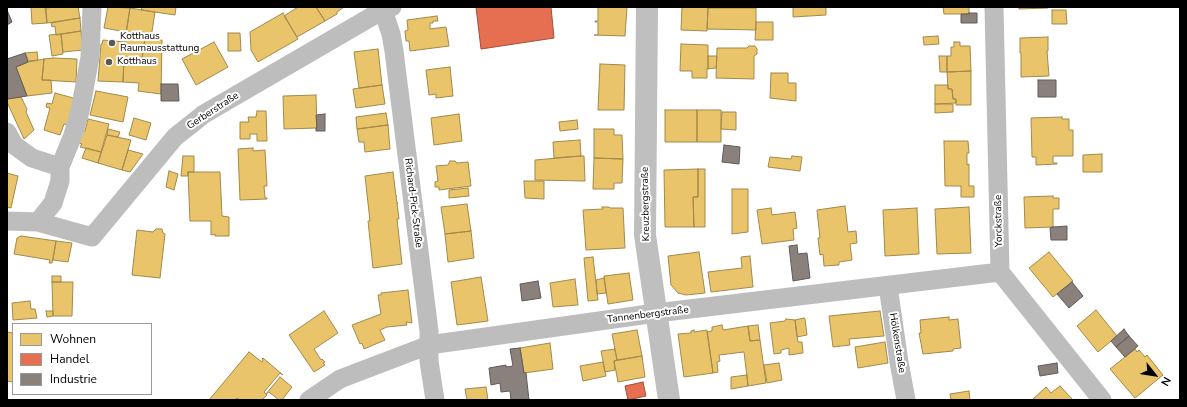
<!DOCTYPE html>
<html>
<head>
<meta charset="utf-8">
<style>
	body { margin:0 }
	#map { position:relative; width:1187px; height:407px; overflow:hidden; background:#fff; font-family:"Nunito Sans",sans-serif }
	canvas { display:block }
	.frame { position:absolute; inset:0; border:8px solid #000; pointer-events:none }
	.legend { position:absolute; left:12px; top:323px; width:140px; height:72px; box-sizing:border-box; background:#fff; border:1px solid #999; margin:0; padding:5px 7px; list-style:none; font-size:12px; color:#000 }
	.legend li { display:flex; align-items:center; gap:8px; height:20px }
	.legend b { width:20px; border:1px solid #999 }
	.north { position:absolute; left:1135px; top:355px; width:40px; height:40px; -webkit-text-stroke:3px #fff; paint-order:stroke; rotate:120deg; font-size:11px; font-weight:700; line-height:16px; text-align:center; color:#000 }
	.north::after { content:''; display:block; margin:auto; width:14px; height:18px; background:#000; clip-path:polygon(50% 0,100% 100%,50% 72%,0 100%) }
</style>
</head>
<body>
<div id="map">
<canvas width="1187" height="407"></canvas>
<div class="frame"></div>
<ul class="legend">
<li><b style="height:11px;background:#e9c46a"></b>Wohnen</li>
<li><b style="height:11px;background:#e76f51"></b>Handel</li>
<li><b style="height:11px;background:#8a817c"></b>Industrie</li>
</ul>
<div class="north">N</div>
</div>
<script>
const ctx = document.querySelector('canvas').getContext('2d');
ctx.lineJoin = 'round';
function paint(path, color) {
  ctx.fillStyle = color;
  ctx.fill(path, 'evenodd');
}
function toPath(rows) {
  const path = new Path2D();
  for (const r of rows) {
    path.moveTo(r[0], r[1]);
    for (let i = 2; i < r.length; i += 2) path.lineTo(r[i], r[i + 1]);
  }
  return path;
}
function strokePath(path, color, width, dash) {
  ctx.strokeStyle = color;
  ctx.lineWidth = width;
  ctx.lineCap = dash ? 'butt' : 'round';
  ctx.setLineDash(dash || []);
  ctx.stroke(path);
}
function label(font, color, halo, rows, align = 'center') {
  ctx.font = font + ' "Nunito Sans",sans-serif';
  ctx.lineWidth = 4;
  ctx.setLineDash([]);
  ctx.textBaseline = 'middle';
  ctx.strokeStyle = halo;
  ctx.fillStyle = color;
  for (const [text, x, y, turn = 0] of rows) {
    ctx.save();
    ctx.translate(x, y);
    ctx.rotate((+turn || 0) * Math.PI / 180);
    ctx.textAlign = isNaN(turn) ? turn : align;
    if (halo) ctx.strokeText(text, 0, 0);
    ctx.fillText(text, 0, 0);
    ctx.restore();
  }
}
const homes = toPath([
	[31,7,45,7,47,23,32,24,31,7],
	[56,7,78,7,80,18,47,23,46,8,56,7],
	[108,7,130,8,126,32,104,28,108,7],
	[142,7,176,7,175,15,141,10,142,7],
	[298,7,316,7,325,21,297,37,284,16,298,7],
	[316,7,344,7,337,12,337,14,325,21,316,7],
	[598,7,627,7,625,36,594,35,598,35,598,22,595,22,595,21,598,21,598,7],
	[682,7,708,7,707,31,681,30,682,7],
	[793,7,826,7,826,15,793,17,793,7],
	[943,7,969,7,969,14,944,14,943,7],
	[1019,7,1048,7,1048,8,1019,9,1019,7],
	[130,8,155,12,151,38,126,35,130,8],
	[708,8,756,8,756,30,707,29,708,8],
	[1052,10,1066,10,1067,24,1052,24,1052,10],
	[283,13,298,39,258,62,251,50,250,32,283,13],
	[437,16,438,21,433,21,433,23,430,23,430,29,446,27,449,46,410,51,409,41,406,41,405,31,408,30,407,20,437,16],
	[80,18,81,31,56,35,55,26,52,27,51,23,80,18],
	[756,22,773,22,773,40,755,40,756,22],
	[81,31,83,50,63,52,61,34,81,31],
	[228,33,240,33,241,51,228,51,228,33],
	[61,34,63,54,52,56,49,35,61,34],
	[126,35,145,38,142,59,124,58,123,82,98,81,101,44,102,44,103,40,125,42,126,35],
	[938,36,939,44,924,45,923,37,938,36],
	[1048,37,1048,51,1047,51,1049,76,1021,77,1021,53,1020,53,1020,38,1048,37],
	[145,38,162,40,161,94,138,91,139,83,123,82,124,58,142,59,145,38],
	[214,42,228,67,196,85,182,59,214,42],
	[954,42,960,42,960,46,970,46,971,71,947,72,947,56,951,56,951,47,954,47,954,42],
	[681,44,708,45,708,69,707,69,707,78,692,78,692,71,680,71,681,44],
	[749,46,755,46,757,49,757,54,754,56,754,79,716,78,717,48,747,48,749,46],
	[378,49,382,85,359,88,354,52,378,49],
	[37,52,38,60,29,61,25,53,37,52],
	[708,56,717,56,716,68,708,69,708,56],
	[939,56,947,56,947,72,940,72,939,56],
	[53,58,77,59,76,82,42,80,44,59,53,58],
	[44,59,42,80,51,80,52,93,27,96,16,67,28,62,44,59],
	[600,64,625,65,624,110,598,110,600,64],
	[450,67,453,96,436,98,436,94,429,95,426,70,450,67],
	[971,71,971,105,956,105,956,99,953,99,952,89,948,89,947,72,971,71],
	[771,73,788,73,788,83,796,83,796,101,770,98,771,73],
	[382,85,385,104,356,108,353,89,382,85],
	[935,85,948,85,948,89,952,89,953,99,956,99,956,103,935,104,935,85],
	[96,91,128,97,123,122,90,115,96,91],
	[55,93,77,99,69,125,64,124,60,135,44,130,50,108,46,107,47,103,52,104,55,93],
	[316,95,317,128,284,129,283,96,316,95],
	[21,97,27,109,26,112,34,130,24,139,7,102,7,99,21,97],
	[935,104,953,104,953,112,935,113,935,104],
	[665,110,697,110,697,142,665,142,665,110],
	[697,110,721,110,721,142,697,142,697,110],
	[257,111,266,111,267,141,257,141,257,134,250,134,250,139,240,139,240,122,249,122,248,117,256,117,257,111],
	[722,112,736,112,736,130,721,129,722,112],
	[386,113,388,125,357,129,356,117,386,113],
	[459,114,462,141,434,145,431,118,459,114],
	[1062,117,1062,119,1069,119,1069,130,1073,130,1073,156,1053,156,1053,163,1057,163,1057,164,1036,165,1036,157,1032,157,1031,118,1062,117],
	[134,118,151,123,146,140,129,135,134,118],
	[88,119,109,124,101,152,80,147,82,144,78,143,82,131,85,131,88,119],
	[577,120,578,129,560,131,559,122,577,120],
	[388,125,390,149,365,152,364,142,359,142,357,129,388,125],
	[108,129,120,132,118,137,107,135,108,129],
	[594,129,614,129,614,135,622,135,623,159,594,158,594,129],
	[107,135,131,140,122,170,98,163,107,135],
	[580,140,581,156,554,158,553,142,580,140],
	[944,141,968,141,969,153,967,153,967,165,969,164,969,186,974,186,974,197,961,197,961,186,945,186,944,141],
	[86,148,101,152,98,163,82,158,86,148],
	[253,148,253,151,265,150,267,186,264,186,265,198,267,198,267,199,240,200,238,149,253,148],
	[128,150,143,154,130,172,122,170,128,150],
	[1102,154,1102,172,1083,172,1083,155,1102,154],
	[183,156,194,156,194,172,188,172,188,176,181,176,183,156],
	[581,156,584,156,585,181,535,180,535,160,581,156],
	[792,156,802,157,800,171,768,167,770,157,791,159,792,156],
	[594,158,623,159,622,183,614,183,614,189,593,189,594,158],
	[450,161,455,161,457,163,468,162,471,186,439,190,439,187,435,187,435,182,438,181,436,166,448,165,450,161],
	[698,169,705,169,705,227,694,227,693,197,698,197,698,169],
	[698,169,698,197,693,197,694,227,665,227,664,170,698,169],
	[169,171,178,174,174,190,166,187,169,171],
	[188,172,220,172,222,216,229,217,229,236,215,236,215,234,211,235,211,221,190,221,188,172],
	[393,172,396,196,397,196,396,197,397,203,398,203,397,203,399,219,397,219,402,264,373,268,368,221,370,221,365,176,393,172],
	[7,173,18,176,11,208,7,207,7,173],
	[524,181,544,181,544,199,525,198,524,181],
	[468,188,469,196,449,198,449,190,468,188],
	[732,189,748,189,748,232,732,234,732,189],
	[1053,196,1053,198,1059,198,1059,209,1053,209,1053,227,1025,228,1024,197,1053,196],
	[467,204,471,231,445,234,441,207,467,204],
	[845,206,848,232,856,231,857,243,850,244,852,260,839,262,839,265,824,266,823,254,820,255,818,238,820,238,817,210,845,206],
	[602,207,609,207,610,208,623,208,625,248,586,250,583,210,603,209,602,207],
	[969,207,971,253,937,254,935,209,969,207],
	[771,208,772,215,795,212,797,228,793,229,794,240,762,244,757,210,771,208],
	[917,208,919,254,885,256,883,210,917,208],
	[156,229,162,229,163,233,165,234,160,278,132,275,137,230,153,232,156,229],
	[471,231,474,258,448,262,445,234,471,231],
	[21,236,56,241,52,263,49,263,50,260,14,254,17,238,21,236],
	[56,241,72,243,68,262,53,260,56,241],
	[699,252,705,293,686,295,678,293,671,285,668,256,699,252],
	[1049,252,1073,281,1053,297,1029,268,1049,252],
	[750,256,753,287,711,292,708,272,742,268,741,257,750,256],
	[593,257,598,300,588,301,584,258,593,257],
	[629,273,633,300,608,304,604,276,629,273],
	[52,276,61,276,61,282,52,282,52,276],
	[481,277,488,321,457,325,451,282,481,277],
	[604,278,606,293,597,294,596,280,604,278],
	[575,279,578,305,553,307,550,283,575,279],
	[52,282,73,282,72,316,53,316,52,282],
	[408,290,412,323,406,322,407,325,387,327,380,330,385,340,364,349,362,343,360,344,352,325,381,314,378,295,381,295,381,293,408,290],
	[30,301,31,309,35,309,37,318,13,320,12,303,30,301],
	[1096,310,1117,336,1098,352,1077,326,1096,310],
	[46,311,53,311,53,316,47,317,46,311],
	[324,311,338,333,314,349,321,360,322,359,325,362,323,363,325,365,314,372,289,335,324,311],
	[880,311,884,336,849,339,850,345,833,347,829,316,880,311],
	[949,317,949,320,958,319,961,348,953,349,953,351,923,354,919,333,921,333,920,320,949,317],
	[804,318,805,319,807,335,797,337,795,320,804,318],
	[786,319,795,320,798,342,802,342,803,353,789,355,789,348,781,350,781,353,774,354,770,323,785,321,786,319],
	[722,325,723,330,748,326,750,341,760,340,766,383,748,386,744,352,719,355,720,361,717,362,718,372,713,373,707,332,712,331,712,327,722,325],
	[758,325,760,340,750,341,748,326,758,325],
	[637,330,642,356,617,360,612,334,637,330],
	[694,330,694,332,707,330,713,373,684,377,678,334,691,333,691,331,694,330],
	[7,332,13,333,13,382,7,381,7,332],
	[885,342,888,363,858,368,855,347,885,342],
	[550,343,553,369,524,373,520,348,550,343],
	[615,349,617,360,614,361,615,370,605,372,601,351,615,349],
	[1135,349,1137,352,1139,350,1145,357,1147,355,1163,375,1135,398,1110,369,1135,349],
	[249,352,262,362,263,360,262,359,263,358,283,375,280,373,264,392,267,395,262,400,240,400,237,398,235,400,209,400,249,352],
	[642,356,645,377,618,382,614,361,642,356],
	[603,362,606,376,583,381,580,366,603,362],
	[779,363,782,380,767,383,764,365,779,363],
	[747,375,748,386,731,389,731,377,747,375],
	[280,377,292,387,282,400,279,400,269,392,266,394,280,377],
	[1060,386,1073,400,1032,400,1046,387,1051,393,1060,386],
	[486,387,488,400,467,400,465,389,486,387],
	[969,391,970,400,951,400,950,394,969,391]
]);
paint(homes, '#e9c46a');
strokePath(homes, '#a3894a', 1);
const shops = toPath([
	[476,7,551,7,554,38,481,49,476,7],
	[643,382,646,396,628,400,625,386,643,382]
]);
paint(shops, '#e76f51');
strokePath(shops, '#a24e39', 1);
const industry = toPath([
	[7,10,12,22,7,25,7,10],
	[969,13,977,13,977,23,961,23,961,14,969,14,969,13],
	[25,53,28,62,16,67,27,96,7,99,7,59,25,53],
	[1038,80,1056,80,1056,97,1038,97,1038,80],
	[161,84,178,84,179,101,161,101,161,84],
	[325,114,325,131,316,131,316,128,317,128,316,115,325,114],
	[724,145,740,147,739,164,722,162,724,145],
	[1053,227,1067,226,1067,240,1051,240,1050,228,1053,227],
	[797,245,798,254,807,253,810,278,793,281,789,246,797,245],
	[538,281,541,298,522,301,520,284,538,281],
	[1072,282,1083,296,1069,308,1057,294,1072,282],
	[1124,329,1129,336,1116,347,1111,341,1124,329],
	[1129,336,1138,346,1125,357,1116,347,1129,336],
	[520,348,524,373,526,373,529,400,511,400,510,391,501,392,500,383,491,385,489,368,506,365,506,367,513,366,510,349,520,348],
	[1057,363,1058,373,1040,376,1038,366,1057,363]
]);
paint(industry, '#8a817c');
strokePath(industry, '#615a57', 1);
strokePath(toPath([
	[382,7,391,34,394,51,429,331,429,361,435,400],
	[994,7,1000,272,1102,400],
	[7,132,14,145,32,158,60,167],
	[7,221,38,222,92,237,175,137,204,114,383,10,392,7],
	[38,222,53,203,60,181,60,167,73,135,80,111,90,57,92,7],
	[888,286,899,362,906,400],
	[309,400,340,379,429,345,656,313,1000,272]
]), '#bdbdbd', 19);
strokePath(toPath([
	[647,7,645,235,669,400]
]), '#bfbfbf', 22);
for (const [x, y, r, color] of [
	[112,43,4,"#595959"],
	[109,62,4,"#595959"]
]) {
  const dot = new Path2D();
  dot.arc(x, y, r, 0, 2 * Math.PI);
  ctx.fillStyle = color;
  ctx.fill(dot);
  strokePath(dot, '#fff', 1.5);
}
label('10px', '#000', '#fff', [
	["Kotthaus",120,37],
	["Raumausstattung",120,49],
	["Kotthaus",117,62]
], 'left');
label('10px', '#000', '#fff', [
	["Gerberstraße",213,111,-33],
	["Richard-Pick-Straße",413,203,83],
	["Kreuzbergstraße",646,204,-91],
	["Yorckstraße",999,221,-91],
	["Tannenbergstraße",648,315,-7],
	["Hölkenstraße",897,343,81]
]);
</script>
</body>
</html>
